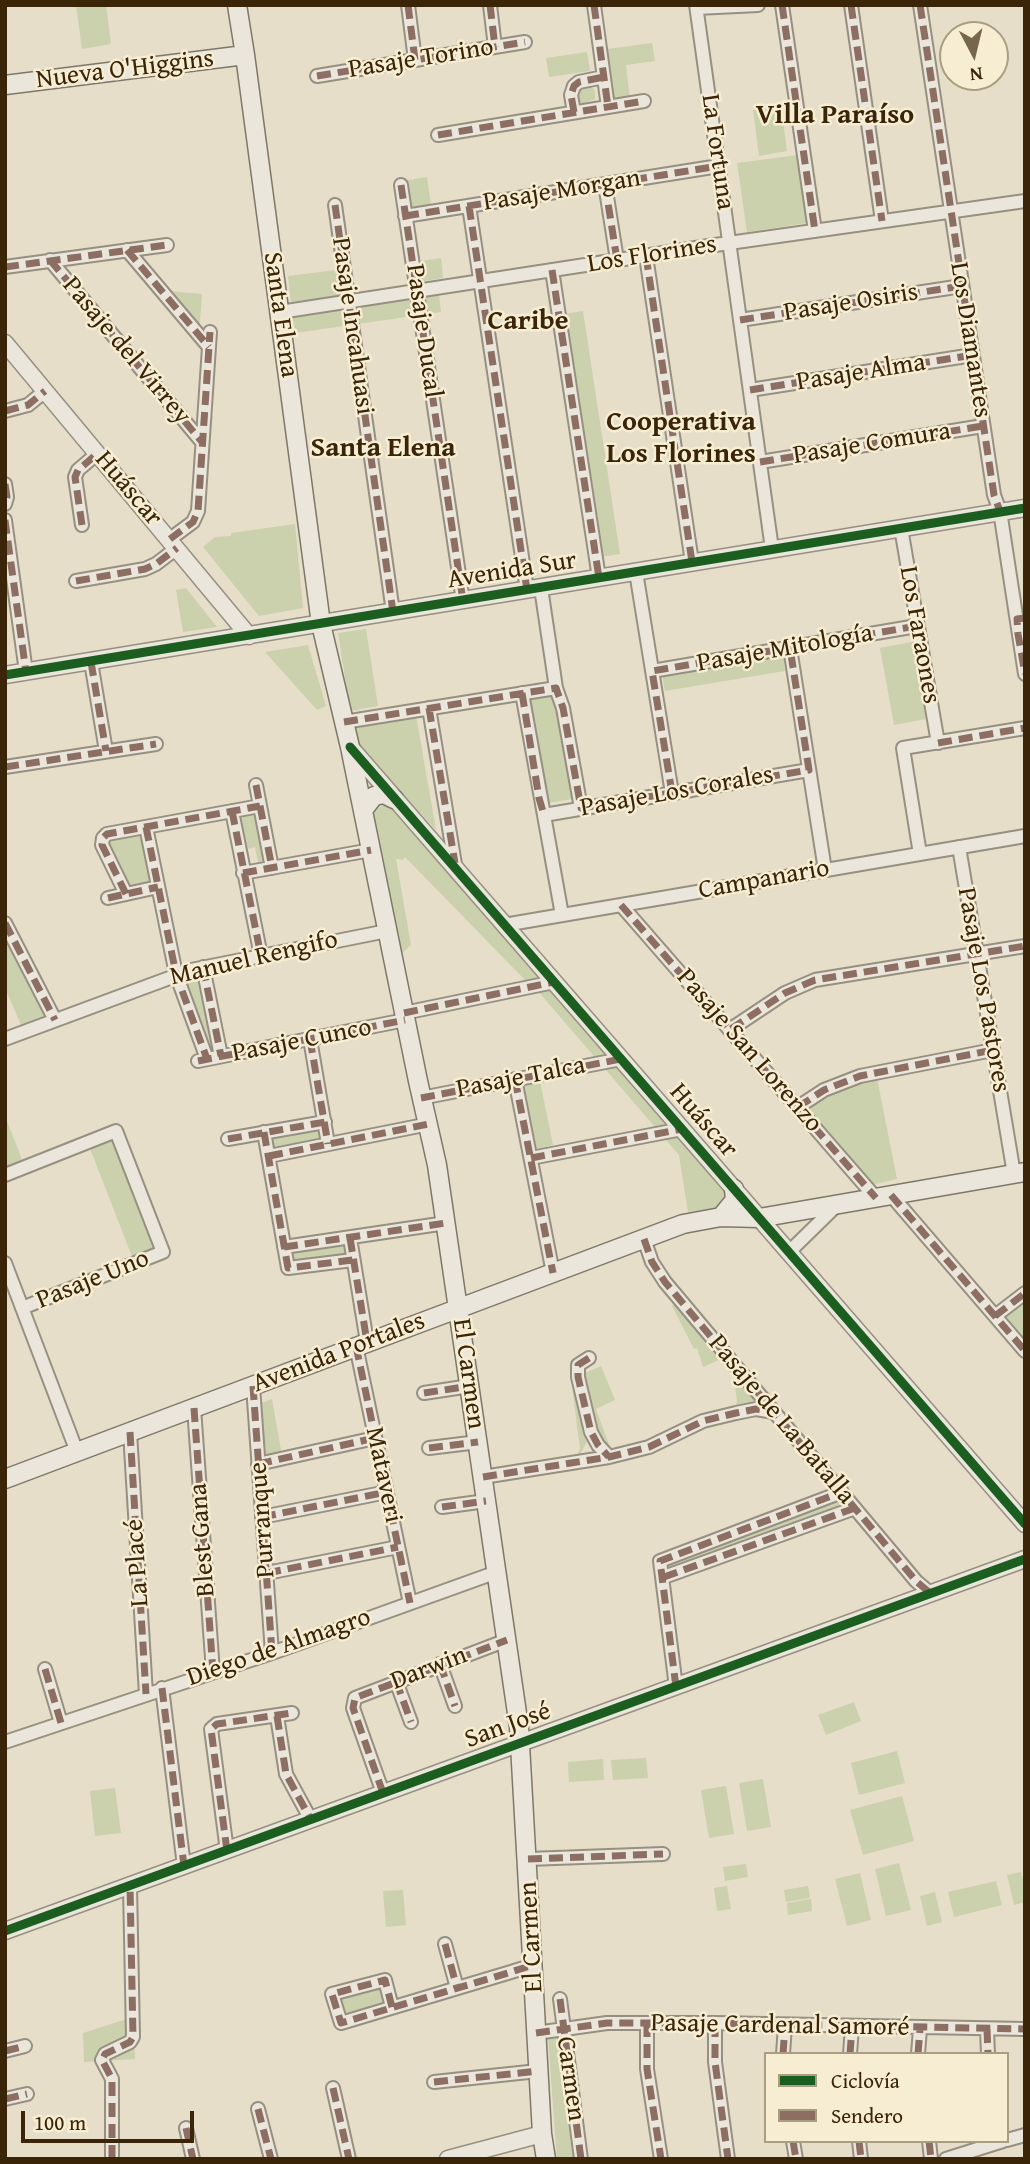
<!DOCTYPE html>
<html>
<head>
<meta charset="utf-8">
<style>
	body { margin:0 }
	#map { position:relative; width:1030px; height:2164px; overflow:hidden; background:#e6dec9; font-family:"Gentium Book Plus",serif }
	canvas { display:block }
	.frame { position:absolute; inset:0; border:7px solid #3a2508; pointer-events:none }
	.legend { position:absolute; left:764px; top:2052px; width:245px; height:91px; box-sizing:border-box; background:#f7edd3; border:2px solid #ab9d82; margin:0; padding:9px 12px; list-style:none; font-size:21px; color:#3a2508 }
	.legend li { display:flex; align-items:center; gap:14px; height:35px }
	.legend b { width:35px; border:2px solid #ab9d82 }
	.north { position:absolute; left:939px; top:21px; width:70px; height:70px; box-sizing:border-box; background:#f7edd3; border:2px solid #ab9d82; border-radius:50%; rotate:173deg; font-size:19px; font-weight:700; line-height:28px; text-align:center; color:#3a2508 }
	.north::after { content:''; display:block; margin:auto; width:24px; height:32px; background:#76664c; clip-path:polygon(50% 0,100% 100%,50% 72%,0 100%) }
	.scale { position:absolute; left:21px; top:2111px; width:173px; height:32px; box-sizing:border-box; border:4px solid #3a2508; border-top:0; padding-left:9px; font-size:21px; line-height:24px; white-space:nowrap; color:#3a2508; -webkit-text-stroke:5px #f7edd3; paint-order:stroke }
</style>
</head>
<body>
<div id="map">
<canvas width="1030" height="2164"></canvas>
<div class="frame"></div>
<ul class="legend">
<li><b style="height:9px;background:#1b5e20"></b>Ciclovía</li>
<li><b style="height:9px;background:#8d6e63"></b>Sendero</li>
</ul>
<div class="north">N</div>
<div class="scale">100 m</div>
</div>
<script>
const ctx = document.querySelector('canvas').getContext('2d');
ctx.lineJoin = 'round';
function paint(path, color) {
  ctx.fillStyle = color;
  ctx.fill(path, 'evenodd');
}
function toPath(rows) {
  const path = new Path2D();
  for (const r of rows) {
    path.moveTo(r[0], r[1]);
    for (let i = 2; i < r.length; i += 2) path.lineTo(r[i], r[i + 1]);
  }
  return path;
}
function strokePath(path, color, width, dash) {
  ctx.strokeStyle = color;
  ctx.lineWidth = width;
  ctx.lineCap = dash ? 'butt' : 'round';
  ctx.setLineDash(dash || []);
  ctx.stroke(path);
}
function label(font, color, halo, rows, align = 'center') {
  ctx.font = font + ' "Gentium Book Plus",serif';
  ctx.lineWidth = 5;
  ctx.setLineDash([]);
  ctx.textBaseline = 'middle';
  ctx.strokeStyle = halo;
  ctx.fillStyle = color;
  for (const [text, x, y, turn = 0] of rows) {
    ctx.save();
    ctx.translate(x, y);
    ctx.rotate((+turn || 0) * Math.PI / 180);
    ctx.textAlign = isNaN(turn) ? turn : align;
    if (halo) ctx.strokeText(text, 0, 0);
    ctx.fillText(text, 0, 0);
    ctx.restore();
  }
}
paint(toPath([
	[76,5,106,5,111,44,82,49],
	[652,43,655,61,626,65,630,99,614,101,607,49],
	[587,52,590,71,549,77,546,58],
	[591,86,595,91,595,99,579,105,575,98,580,90],
	[781,106,787,151,759,156,753,110],
	[798,155,807,223,747,232,737,163],
	[427,177,431,205,410,209,403,181],
	[441,258,443,278,424,281,421,261],
	[336,270,340,296,291,302,288,276],
	[160,290,202,294,199,335],
	[439,294,441,312,295,333,292,316],
	[583,311,620,554,601,557,564,314],
	[295,524,303,608,259,616,203,547,215,537,231,536,231,533],
	[186,588,217,627,183,632,176,590],
	[366,629,378,706,350,711,338,633],
	[912,642,926,719,894,725,880,648],
	[308,645,326,706,317,710,265,652],
	[783,655,785,671,665,691,662,675],
	[561,691,579,798,547,803,528,697],
	[416,715,436,830,357,745,353,726],
	[388,805,541,978,527,982,405,857,403,860,396,859,411,945,401,954,370,812,379,807],
	[253,810,258,814,267,866,259,867,255,847,243,850,236,815],
	[143,831,155,884,128,889,107,846,108,839],
	[5,931,48,1015,21,1025,5,988],
	[201,976,215,1054,209,1054,182,981],
	[551,988,727,1193,725,1207,688,1212,679,1155,537,990],
	[877,1078,897,1179,871,1185,807,1108,841,1089],
	[540,1081,553,1145,535,1149,521,1085],
	[5,1116,23,1162,5,1169],
	[323,1128,325,1141,271,1151,268,1137],
	[112,1137,156,1250,133,1259,89,1146],
	[347,1243,349,1256,292,1264,290,1251],
	[1025,1301,1025,1342,1004,1318],
	[674,1304,719,1360,703,1367,697,1348,694,1349,672,1306],
	[601,1366,615,1400,596,1409,611,1450,602,1444,597,1435,583,1374],
	[733,1370,769,1408,717,1414,735,1407,737,1401],
	[572,1386,574,1386,587,1441,579,1457,577,1455,580,1449],
	[272,1399,282,1456,262,1461,256,1405],
	[837,1498,840,1507,669,1570,666,1561],
	[854,1702,861,1721,826,1735,818,1715],
	[897,1751,905,1783,859,1795,851,1763],
	[646,1758,648,1778,613,1780,611,1760],
	[603,1759,604,1780,569,1782,568,1762],
	[763,1779,771,1827,747,1831,739,1783],
	[726,1786,734,1834,709,1838,701,1790],
	[115,1788,121,1833,95,1836,90,1791],
	[902,1796,914,1841,863,1855,850,1810],
	[899,1863,911,1910,886,1916,875,1869],
	[746,1864,748,1877,725,1881,723,1867],
	[1021,1872,1025,1887,1025,1902,1014,1905,1007,1875],
	[860,1873,871,1920,847,1926,835,1879],
	[996,1881,1002,1905,954,1917,948,1892],
	[727,1886,731,1909,717,1911,714,1888],
	[808,1886,810,1898,786,1902,784,1890],
	[403,1890,406,1925,386,1927,383,1891],
	[935,1892,942,1922,927,1926,920,1896],
	[811,1899,812,1911,788,1915,787,1903],
	[381,1986,386,2005,345,2017,340,1998],
	[133,2017,135,2059,84,2062,83,2033],
	[556,2037,573,2159,557,2159,548,2039]
]), '#cbd0ad');
const minor = toPath([
	[408,5,415,60],
	[490,5,495,47],
	[594,5,608,107],
	[696,5,772,549],
	[782,5,815,231],
	[851,5,882,221],
	[920,5,994,495,1000,511,1025,674],
	[697,8,758,5],
	[317,76,525,42],
	[574,112,571,95,574,86,579,82,604,77],
	[438,135,644,101],
	[605,184,617,260],
	[401,185,463,601],
	[335,205,393,612],
	[469,206,527,590],
	[405,216,719,166],
	[127,250,209,347],
	[646,256,692,562],
	[50,260,202,442],
	[5,267,167,245],
	[552,270,599,578],
	[280,312,715,245,1025,201],
	[740,320,962,286],
	[750,390,973,355],
	[5,411,28,405,45,391],
	[760,462,983,426],
	[5,484,7,497,5,504],
	[5,520,26,672],
	[82,525,75,477,78,470,98,453],
	[901,528,938,743],
	[170,539,193,522,198,511,210,332],
	[636,572,672,793],
	[76,581,145,569,156,564,177,548],
	[541,588,556,688,563,708,581,808],
	[790,648,825,870],
	[91,662,106,751],
	[652,671,917,626],
	[522,693,562,915],
	[429,708,456,870],
	[344,722,556,688],
	[5,767,156,744],
	[256,785,272,868],
	[232,811,261,956],
	[544,815,809,770],
	[146,827,176,974,207,1059],
	[959,847,1014,1174],
	[920,854,903,748,1025,728],
	[243,873,371,850],
	[126,894,102,845,103,838,107,834,260,806],
	[108,898,158,887],
	[621,905,876,1198],
	[5,923,55,1020],
	[504,925,1025,836],
	[203,967,221,1056],
	[404,1013,554,982],
	[731,1029,785,993,815,980,1025,946],
	[5,1039,191,970,387,931],
	[310,1039,328,1144],
	[198,1061,405,1020],
	[515,1079,553,1273],
	[421,1098,621,1059],
	[798,1107,824,1090,860,1076,993,1050],
	[264,1132,288,1268,353,1260],
	[228,1139,325,1122],
	[269,1156,429,1124],
	[531,1158,682,1129],
	[5,1175,116,1131,163,1252,22,1308],
	[891,1195,1025,1351],
	[350,1238,367,1342],
	[644,1239,652,1262,665,1282,916,1581,930,1593],
	[284,1247,446,1223],
	[789,1252,838,1204],
	[5,1263,77,1452],
	[995,1316,1025,1293],
	[356,1346,410,1603],
	[589,1358,578,1365,578,1377,591,1432,598,1445,609,1457],
	[253,1386,272,1653],
	[424,1393,470,1386],
	[194,1408,213,1672],
	[130,1432,146,1694],
	[429,1448,478,1442],
	[258,1464,375,1438],
	[483,1477,609,1457,649,1447,703,1421,736,1413,756,1409,774,1412],
	[442,1507,486,1501],
	[262,1517,387,1492],
	[267,1573,398,1547],
	[664,1577,855,1508],
	[440,1664,455,1706],
	[45,1669,61,1723],
	[396,1681,411,1722],
	[676,1687,660,1561,842,1492],
	[162,1688,184,1866],
	[277,1716,286,1774,311,1820],
	[5,1742,272,1653,497,1572],
	[383,1793,353,1708,355,1698,507,1640],
	[227,1851,211,1729,217,1724,292,1713],
	[528,1859,663,1854],
	[445,1944,457,1988],
	[560,1999,581,2159],
	[392,2007,385,1980,332,1994,341,2023,511,1972,533,1965],
	[647,2023,647,2069,661,2159],
	[715,2023,715,2062,728,2159],
	[987,2029,988,2054],
	[536,2033,607,2023,715,2023,1025,2029],
	[5,2051,25,2046],
	[783,2054,785,2026],
	[850,2054,852,2027],
	[918,2054,920,2029],
	[434,2082,538,2071],
	[333,2088,349,2159],
	[5,2099,27,2094],
	[258,2109,271,2159],
	[186,2128,193,2159],
	[1007,2140,1025,2135],
	[793,2141,796,2159],
	[859,2141,861,2159],
	[929,2141,931,2159],
	[112,2159,112,2079,102,2060,105,2054,130,2042,133,2037,130,1886],
	[946,2159,1003,2141]
]);
const tertiary = toPath([
	[5,343,249,636],
	[5,675,1025,508],
	[350,747,1025,1524],
	[5,1931,1025,1559],
	[448,2159,542,2134]
]);
const secondary = toPath([
	[237,5,245,55,321,624,350,747,418,1081,437,1165,519,1727,542,2134,546,2159],
	[5,85,245,55],
	[363,810,374,796,384,794,394,799],
	[721,1217,735,1200,734,1189],
	[5,1479,683,1224,721,1217,759,1218,1025,1172]
]);
strokePath(minor, '#979081', 16);
strokePath(tertiary, '#979081', 19);
strokePath(secondary, '#7f7768', 21);
strokePath(minor, '#eae6dc', 12);
strokePath(tertiary, '#eae6dc', 16);
strokePath(secondary, '#eae6dc', 18);
strokePath(toPath([
	[408,5,415,60],
	[490,5,495,47],
	[594,5,608,107],
	[782,5,815,231],
	[851,5,882,221],
	[920,5,994,495,1000,511],
	[317,76,525,42],
	[574,112,571,95,574,86,579,82,604,77],
	[438,135,644,101],
	[605,184,617,260],
	[401,185,463,601],
	[335,205,393,612],
	[469,206,527,590],
	[405,216,719,166],
	[127,250,209,347],
	[646,256,692,562],
	[50,260,202,442],
	[5,267,167,245],
	[552,270,599,578],
	[740,320,962,286],
	[750,390,973,355],
	[5,411,28,405,45,391],
	[760,462,983,426],
	[5,484,7,497,5,504],
	[5,520,26,672],
	[82,525,75,477,78,470,98,453],
	[170,539,193,522,198,511,210,332],
	[76,581,145,569,156,564,177,548],
	[1025,618,1017,619,1018,634,1025,674],
	[91,662,106,751],
	[522,693,539,798,544,815],
	[429,708,455,863],
	[344,722,556,688,563,708,581,808,809,770,790,648],
	[938,743,1025,728],
	[5,767,156,744],
	[256,785,272,868],
	[672,793,652,671,917,626],
	[232,811,261,956],
	[146,827,176,974,207,1059],
	[243,873,371,850],
	[126,894,102,845,103,838,107,834,260,806],
	[108,898,158,887],
	[621,905,876,1198],
	[5,923,55,1020],
	[203,967,221,1056],
	[404,1013,554,982],
	[731,1029,785,993,815,980,1025,946],
	[310,1039,328,1144],
	[198,1061,405,1020],
	[515,1079,553,1273],
	[421,1098,621,1059],
	[798,1107,824,1090,860,1076,993,1050],
	[264,1132,288,1268,353,1260],
	[228,1139,325,1122],
	[269,1156,429,1124],
	[531,1158,682,1129],
	[891,1195,1025,1351],
	[350,1238,367,1342],
	[644,1239,652,1262,665,1282,916,1581,930,1593],
	[284,1247,446,1223],
	[995,1316,1025,1293],
	[356,1346,410,1603],
	[589,1358,578,1365,578,1377,591,1432,598,1445,609,1457],
	[253,1386,272,1653],
	[424,1393,470,1386],
	[194,1408,213,1672],
	[130,1432,146,1694],
	[429,1448,478,1442],
	[258,1464,375,1438],
	[483,1477,609,1457,649,1447,703,1421,736,1413,756,1409,774,1412],
	[442,1507,486,1501],
	[262,1517,387,1492],
	[267,1573,398,1547],
	[664,1577,855,1508],
	[440,1664,455,1706],
	[45,1669,61,1723],
	[396,1681,411,1722],
	[676,1687,660,1561,842,1492],
	[162,1688,184,1866],
	[277,1716,286,1774,311,1820],
	[383,1793,353,1708,355,1698,507,1640],
	[227,1851,211,1729,217,1724,292,1713],
	[528,1859,663,1854],
	[445,1944,457,1988],
	[560,1999,581,2159],
	[392,2007,385,1980,332,1994,341,2023,511,1972,533,1965],
	[647,2023,647,2069,661,2159],
	[715,2023,715,2062,728,2159],
	[987,2029,988,2054],
	[536,2033,607,2023,715,2023,1025,2029],
	[5,2051,25,2046],
	[783,2054,785,2026],
	[850,2054,852,2027],
	[918,2054,920,2029],
	[434,2082,538,2071],
	[333,2088,349,2159],
	[5,2099,27,2094],
	[258,2109,271,2159],
	[186,2128,193,2159],
	[793,2141,796,2159],
	[859,2141,861,2159],
	[929,2141,931,2159],
	[112,2159,112,2079,102,2060,105,2054,130,2042,133,2037,130,1886]
]), '#8d6e63', 7, [14, 7]);
strokePath(toPath([
	[5,675,1025,508],
	[350,747,1025,1524],
	[5,1931,1025,1559]
]), '#1b5e20', 9);
label('26px', '#3a2508', '#f7edd3', [
	["Pasaje Torino",421,59,-9],
	["Nueva O'Higgins",125,70,-7],
	["La Fortuna",717,152,82],
	["Pasaje Morgan",562,191,-9],
	["Los Florines",652,255,-9],
	["Pasaje Osiris",851,303,-9],
	["Santa Elena",280,315,82],
	["Pasaje Incahuasi",352,326,82],
	["Pasaje Ducal",423,331,82],
	["Los Diamantes",970,340,81],
	["Pasaje del Virrey",126,351,50],
	["Pasaje Alma",861,373,-9],
	["Pasaje Comura",872,444,-9],
	["Huáscar",128,489,50],
	["Avenida Sur",512,571,-9],
	["Los Faraones",919,635,80],
	["Pasaje Mitología",785,649,-10],
	["Pasaje Los Corales",677,792,-10],
	["Campanario",764,880,-10],
	["Manuel Rengifo",254,959,-13],
	["Pasaje Los Pastores",983,990,80],
	["Pasaje Cunco",302,1041,-11],
	["Pasaje San Lorenzo",749,1051,49],
	["Pasaje Talca",521,1078,-11],
	["Huáscar",703,1121,49],
	["Pasaje Uno",93,1280,-22],
	["Avenida Portales",339,1353,-21],
	["El Carmen",468,1374,82],
	["Pasaje de La Batalla",781,1420,50],
	["Mataveri",383,1475,78],
	["Purranque",263,1520,-94],
	["Blest Gana",203,1540,-94],
	["La Placé",138,1563,-94],
	["Diego de Almagro",279,1648,-19],
	["Darwin",429,1669,-21],
	["San José",508,1726,-20],
	["El Carmen",532,1937,-93],
	["Pasaje Cardenal Samoré",780,2026,1],
	["Carmen",570,2079,82]
]);
label('bold 28px', '#3a2508', '#f7edd3', [
	["Villa Paraíso",835,116],
	["Caribe",528,322],
	["Cooperativa",681,423],
	["Los Florines",681,455],
	["Santa Elena",383,449]
]);
</script>
</body>
</html>
